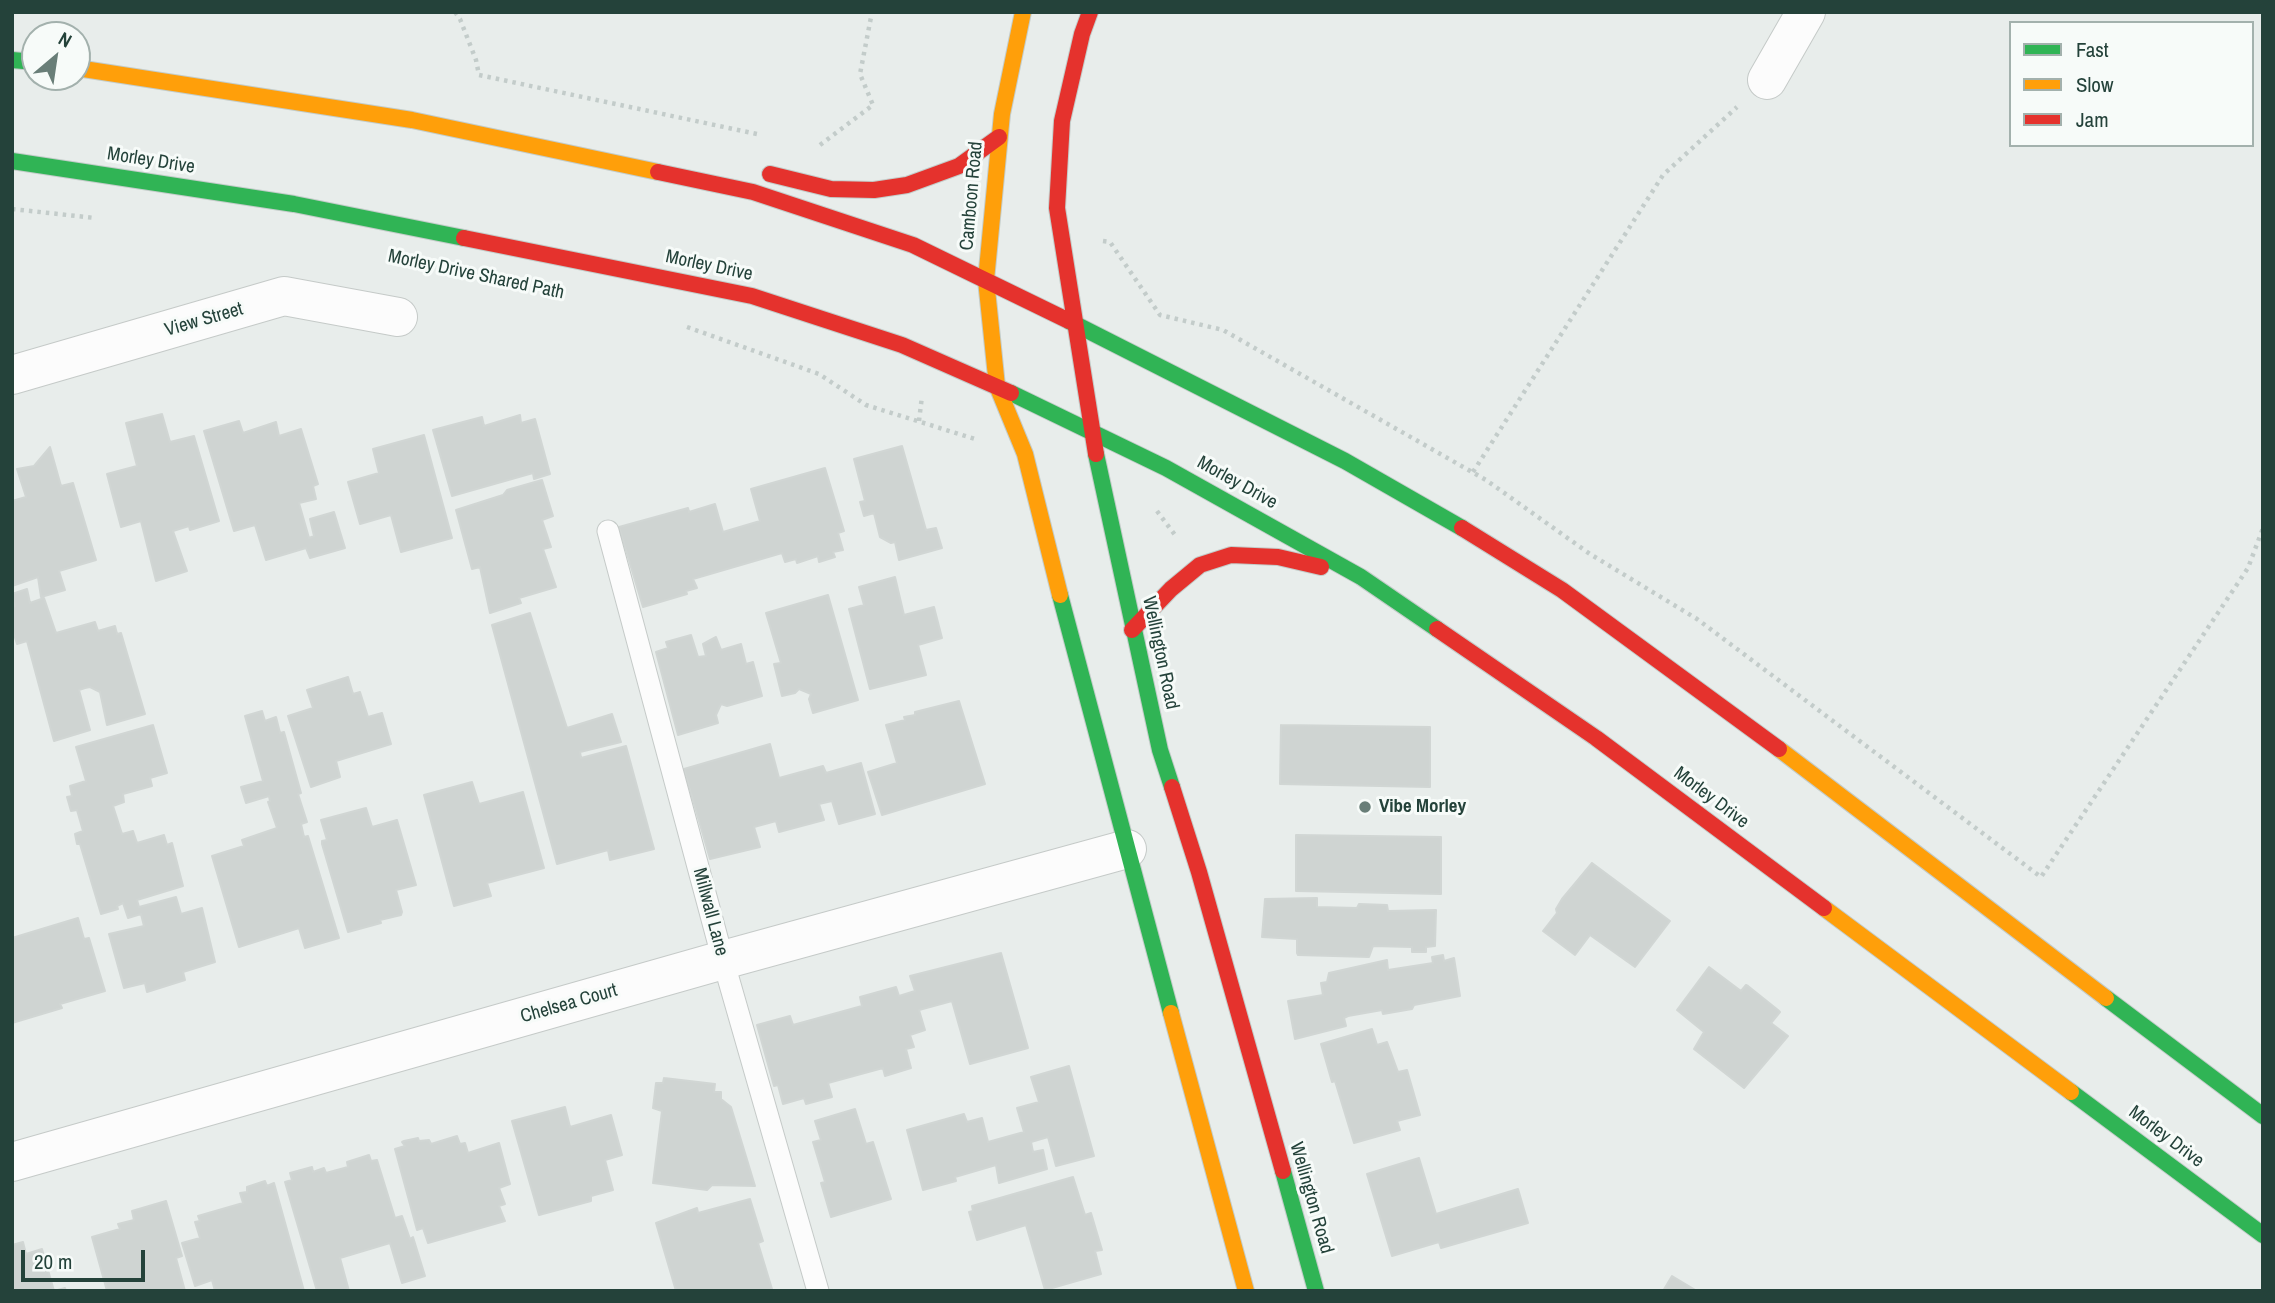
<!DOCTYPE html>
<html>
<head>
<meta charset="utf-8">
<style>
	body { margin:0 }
	#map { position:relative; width:2275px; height:1303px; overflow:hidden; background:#e8edeb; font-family:"Archivo Narrow",sans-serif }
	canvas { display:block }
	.frame { position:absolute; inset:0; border:14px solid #24423a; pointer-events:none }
	.legend { position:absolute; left:2009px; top:21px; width:245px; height:126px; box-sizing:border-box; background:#f7fbf9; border:2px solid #a3b1ad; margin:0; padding:9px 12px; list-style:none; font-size:21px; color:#24423a }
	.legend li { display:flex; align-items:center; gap:14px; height:35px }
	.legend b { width:35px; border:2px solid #a3b1ad }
	.north { position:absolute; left:21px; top:21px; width:70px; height:70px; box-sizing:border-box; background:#f7fbf9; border:2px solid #a3b1ad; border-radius:50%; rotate:29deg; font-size:19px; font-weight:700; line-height:28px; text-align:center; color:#24423a }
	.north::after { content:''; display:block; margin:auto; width:24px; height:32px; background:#697e78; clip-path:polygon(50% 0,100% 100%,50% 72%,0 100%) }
	.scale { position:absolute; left:21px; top:1250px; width:124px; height:32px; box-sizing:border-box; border:4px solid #24423a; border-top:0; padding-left:9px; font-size:21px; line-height:24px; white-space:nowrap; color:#24423a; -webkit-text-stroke:5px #f7fbf9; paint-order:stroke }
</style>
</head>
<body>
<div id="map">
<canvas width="2275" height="1303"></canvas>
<div class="frame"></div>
<ul class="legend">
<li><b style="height:9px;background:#30b455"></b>Fast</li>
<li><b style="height:9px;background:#ff9f0a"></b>Slow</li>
<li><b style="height:9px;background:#e5322d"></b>Jam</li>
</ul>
<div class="north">N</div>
<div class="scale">20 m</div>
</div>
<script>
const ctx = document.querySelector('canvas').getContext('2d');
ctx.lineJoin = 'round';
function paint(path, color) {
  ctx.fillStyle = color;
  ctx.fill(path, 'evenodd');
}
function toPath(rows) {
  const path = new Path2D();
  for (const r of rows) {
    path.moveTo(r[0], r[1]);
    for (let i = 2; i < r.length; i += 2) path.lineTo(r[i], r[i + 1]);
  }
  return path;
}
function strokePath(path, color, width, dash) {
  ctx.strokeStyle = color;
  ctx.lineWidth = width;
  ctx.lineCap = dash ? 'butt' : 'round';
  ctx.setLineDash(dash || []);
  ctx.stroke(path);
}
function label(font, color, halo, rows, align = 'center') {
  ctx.font = font + ' "Archivo Narrow",sans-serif';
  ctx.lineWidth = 6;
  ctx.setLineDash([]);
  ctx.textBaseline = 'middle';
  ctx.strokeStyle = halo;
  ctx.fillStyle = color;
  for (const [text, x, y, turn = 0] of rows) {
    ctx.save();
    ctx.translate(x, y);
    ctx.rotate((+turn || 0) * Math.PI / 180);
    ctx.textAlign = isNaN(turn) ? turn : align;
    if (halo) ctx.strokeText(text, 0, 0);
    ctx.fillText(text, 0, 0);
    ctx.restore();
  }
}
const building = toPath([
	[162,414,170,442,194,436,219,521,190,530,189,526,173,531,187,571,156,581,141,521,121,527,107,474,137,466,126,423,162,414],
	[520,415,521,423,535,419,550,474,534,479,533,473,452,496,433,430,482,417,484,426,520,415],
	[239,421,243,433,276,422,279,436,301,429,318,484,313,486,316,499,299,503,309,538,314,536,310,519,334,512,345,548,310,558,306,548,266,560,255,525,234,531,204,431,239,421],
	[424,435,452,538,401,552,391,515,360,524,348,482,379,473,373,449,424,435],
	[902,446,926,530,936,528,942,548,899,560,895,542,891,543,880,537,874,513,864,516,860,502,865,501,854,459,902,446],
	[50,447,61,486,73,483,96,560,59,571,65,590,41,597,38,577,12,586,12,501,26,497,17,469,34,466,50,447],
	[825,468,844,531,838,533,843,550,833,552,835,557,819,562,818,556,797,563,796,559,785,562,782,553,693,579,697,588,686,591,687,594,643,607,619,527,688,508,689,512,715,504,723,532,760,521,751,489,825,468],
	[542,480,553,516,542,520,551,547,543,549,556,587,519,598,521,603,490,613,480,567,472,569,456,510,503,495,507,490,542,480],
	[895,577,904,615,934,607,942,638,918,645,926,675,870,689,849,609,864,605,859,587,895,577],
	[27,589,30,603,44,598,56,633,95,622,98,631,115,626,117,634,121,633,145,714,107,725,100,692,90,687,85,688,79,690,90,730,54,741,27,641,17,644,12,628,12,607,15,606,12,594,27,589],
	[828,595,858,700,813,713,809,699,811,694,799,689,795,693,782,696,774,664,781,663,766,613,828,595],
	[530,613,567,728,612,714,621,742,580,752,581,758,626,746,654,849,610,860,608,850,557,864,492,625,530,613],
	[691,635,698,657,706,656,703,644,716,637,721,650,741,644,746,664,753,662,762,696,727,706,721,704,716,715,718,723,678,735,656,652,668,648,666,642,691,635],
	[348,677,353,694,360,692,368,717,382,713,391,744,336,761,340,777,311,787,288,716,313,708,307,690,348,677],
	[959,701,985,784,882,815,868,772,897,763,886,725,905,720,904,717,915,715,915,712,959,701],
	[262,711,265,721,276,717,280,733,284,732,301,793,298,794,307,822,301,824,304,837,308,836,339,938,305,948,299,928,239,947,212,856,244,846,242,840,277,828,268,802,270,801,269,796,246,803,241,787,263,781,245,716,262,711],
	[153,725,167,773,150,778,152,786,123,794,124,802,113,806,122,834,133,831,137,843,164,835,167,845,172,843,183,886,137,900,139,907,176,897,181,914,202,908,215,962,183,972,185,980,147,992,145,983,124,988,109,934,144,926,141,914,128,918,123,903,117,906,118,909,101,914,80,844,77,844,75,834,83,831,77,810,71,811,67,797,72,796,70,786,86,781,76,747,153,725],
	[1281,725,1430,727,1430,787,1280,784,1281,725],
	[770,744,779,778,823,766,826,773,861,763,875,814,839,824,832,801,819,804,824,820,779,832,776,821,754,827,760,847,710,859,684,769,770,744],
	[472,782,479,804,523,792,544,868,487,883,491,896,454,906,424,795,472,782],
	[366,808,372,827,397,820,416,885,396,890,402,912,401,915,380,920,381,923,348,932,322,844,322,841,327,840,321,820,366,808],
	[1296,835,1441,837,1441,894,1296,891,1296,835],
	[1592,863,1670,921,1635,967,1590,935,1575,955,1543,931,1557,913,1556,909,1562,899,1592,863],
	[1317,898,1317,907,1357,908,1359,904,1387,905,1388,911,1436,910,1435,946,1426,947,1426,952,1412,952,1412,947,1373,946,1369,957,1298,955,1297,953,1297,939,1262,937,1265,899,1317,898],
	[78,918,84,939,89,938,105,991,60,1004,62,1008,12,1023,12,938,78,918],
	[1001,953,1028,1048,970,1064,952,1001,919,1010,925,1030,910,1035,914,1047,906,1049,911,1068,885,1076,883,1068,828,1083,832,1097,806,1104,804,1098,783,1104,778,1085,774,1086,757,1025,790,1016,793,1025,862,1006,860,997,896,987,899,996,915,991,910,976,1001,953],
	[1443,955,1444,961,1454,958,1460,996,1414,1005,1412,1009,1383,1014,1382,1010,1348,1016,1344,1018,1346,1026,1295,1039,1288,1001,1323,995,1321,983,1327,982,1329,973,1387,960,1388,970,1433,963,1432,957,1443,955],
	[1709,967,1741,991,1746,985,1748,986,1778,1010,1780,1012,1771,1023,1788,1036,1744,1088,1694,1049,1704,1032,1677,1010,1709,967],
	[1372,1029,1377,1045,1387,1042,1398,1072,1407,1070,1420,1115,1397,1121,1400,1130,1354,1143,1335,1081,1332,1082,1321,1044,1372,1029],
	[1069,1066,1094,1156,1056,1166,1048,1137,1031,1142,1033,1152,1043,1150,1047,1169,999,1183,996,1165,955,1177,956,1181,923,1190,907,1130,964,1114,967,1122,982,1118,988,1142,1024,1132,1017,1108,1039,1102,1031,1077,1069,1066],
	[664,1078,715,1084,714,1092,721,1092,721,1099,731,1107,755,1186,712,1185,707,1190,653,1183,662,1111,653,1108,656,1083,663,1083,664,1078],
	[565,1107,570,1127,611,1115,622,1155,605,1160,613,1190,591,1196,591,1201,539,1215,512,1121,565,1107],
	[855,1109,866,1144,873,1142,891,1199,831,1217,821,1183,825,1182,813,1142,821,1140,815,1121,855,1109],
	[457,1136,460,1144,465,1143,468,1153,499,1143,510,1184,499,1188,505,1204,499,1206,505,1221,428,1243,423,1228,417,1230,395,1149,405,1146,402,1142,404,1141,418,1138,419,1141,429,1140,431,1144,457,1136],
	[369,1155,371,1161,377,1160,395,1218,402,1216,410,1239,413,1237,425,1276,402,1283,390,1243,340,1258,349,1291,317,1291,285,1182,292,1180,290,1173,312,1167,313,1172,324,1168,326,1173,348,1167,347,1162,369,1155],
	[1419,1158,1436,1214,1518,1189,1528,1223,1441,1248,1439,1242,1392,1256,1367,1174,1419,1158],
	[1073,1177,1085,1215,1091,1213,1102,1250,1095,1251,1101,1274,1045,1290,1026,1225,977,1240,969,1212,973,1211,972,1206,1073,1177],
	[265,1181,267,1186,274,1183,304,1291,215,1291,212,1280,195,1286,182,1243,200,1238,195,1222,200,1221,198,1216,243,1203,240,1193,247,1192,247,1187,265,1181],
	[750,1199,763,1241,758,1243,772,1289,769,1291,676,1291,656,1223,697,1208,698,1213,750,1199],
	[166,1201,182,1256,176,1258,185,1291,107,1291,92,1237,120,1229,118,1224,134,1220,132,1211,166,1201],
	[23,1242,26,1254,42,1249,54,1291,65,1288,66,1291,12,1291,12,1245,23,1242],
	[1672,1276,1697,1291,1663,1291,1672,1276]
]);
paint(building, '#cfd4d2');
strokePath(building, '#d1d6d4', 2);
const lane = toPath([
	[608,531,723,960,818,1291]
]);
const street = toPath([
	[1767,80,1806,12],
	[12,375,284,296,398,317],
	[12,1162,723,960,1127,849]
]);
const fast = toPath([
	[12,60,35,62],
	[12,161,294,204,464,238],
	[1069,321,1345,461,1462,528],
	[1011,393,1166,468,1361,577,1437,629],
	[1096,454,1160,750,1172,787],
	[1060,595,1171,1013],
	[2106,998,2263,1116],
	[2071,1092,2263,1235],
	[1283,1171,1316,1291]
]);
const slow = toPath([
	[1023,12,1002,114,986,280,997,386,1025,454,1060,595],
	[77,68,412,120,658,172],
	[1779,749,2106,998],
	[1824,908,2071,1092],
	[1171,1013,1246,1291]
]);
const jam = toPath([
	[1090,12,1082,34,1062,121,1057,208,1096,454],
	[658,172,753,192,913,245,1069,321],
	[770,174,831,189,874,190,907,185,959,166,999,137],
	[464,238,752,296,902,345,1011,393],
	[1462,528,1562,590,1779,749],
	[1437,629,1596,738,1824,908],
	[1132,630,1171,589,1200,565,1231,555,1278,557,1321,567],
	[1172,787,1199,872,1283,1171]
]);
strokePath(lane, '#c5cac8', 23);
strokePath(street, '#c5cac8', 40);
strokePath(fast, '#c3ccc9', 18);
strokePath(slow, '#c3ccc9', 18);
strokePath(jam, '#c3ccc9', 18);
strokePath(toPath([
	[455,12,460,19,476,60,479,75,757,134],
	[820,145,873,105,860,74,872,12],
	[12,209,95,218],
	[1103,241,1110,242,1160,315,1223,330,1486,480,1590,554,1697,619,2041,877,2248,568,2263,528],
	[687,327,819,374,866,405,975,439],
	[919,421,922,396],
	[1473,472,1663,175,1737,107],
	[1157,511,1175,535]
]), '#c3ccca', 4.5, [3.5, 5]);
strokePath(lane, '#fcfcfc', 21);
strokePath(street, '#fcfcfc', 38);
strokePath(fast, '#30b455', 16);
strokePath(slow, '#ff9f0a', 16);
strokePath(jam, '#e5322d', 16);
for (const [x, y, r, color] of [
	[1365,807,7,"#697e78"]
]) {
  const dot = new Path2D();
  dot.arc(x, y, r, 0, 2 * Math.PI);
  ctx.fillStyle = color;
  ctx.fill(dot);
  strokePath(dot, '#f7fbf9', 2.5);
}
label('19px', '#24423a', '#f7fbf9', [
	["Morley Drive",151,161,9],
	["Camboon Road",972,196,-85],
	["Morley Drive",709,266,12],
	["Morley Drive Shared Path",476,275,12],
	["View Street",204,320,-16],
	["Morley Drive",1237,483,29],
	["Wellington Road",1160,653,78],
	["Morley Drive",1711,798,37],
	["Millwall Lane",710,912,75],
	["Chelsea Court",569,1004,-16],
	["Morley Drive",2166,1137,37],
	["Wellington Road",1311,1198,74]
]);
label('bold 19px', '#24423a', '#f7fbf9', [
	["Vibe Morley",1379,807]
], 'left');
</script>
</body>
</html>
